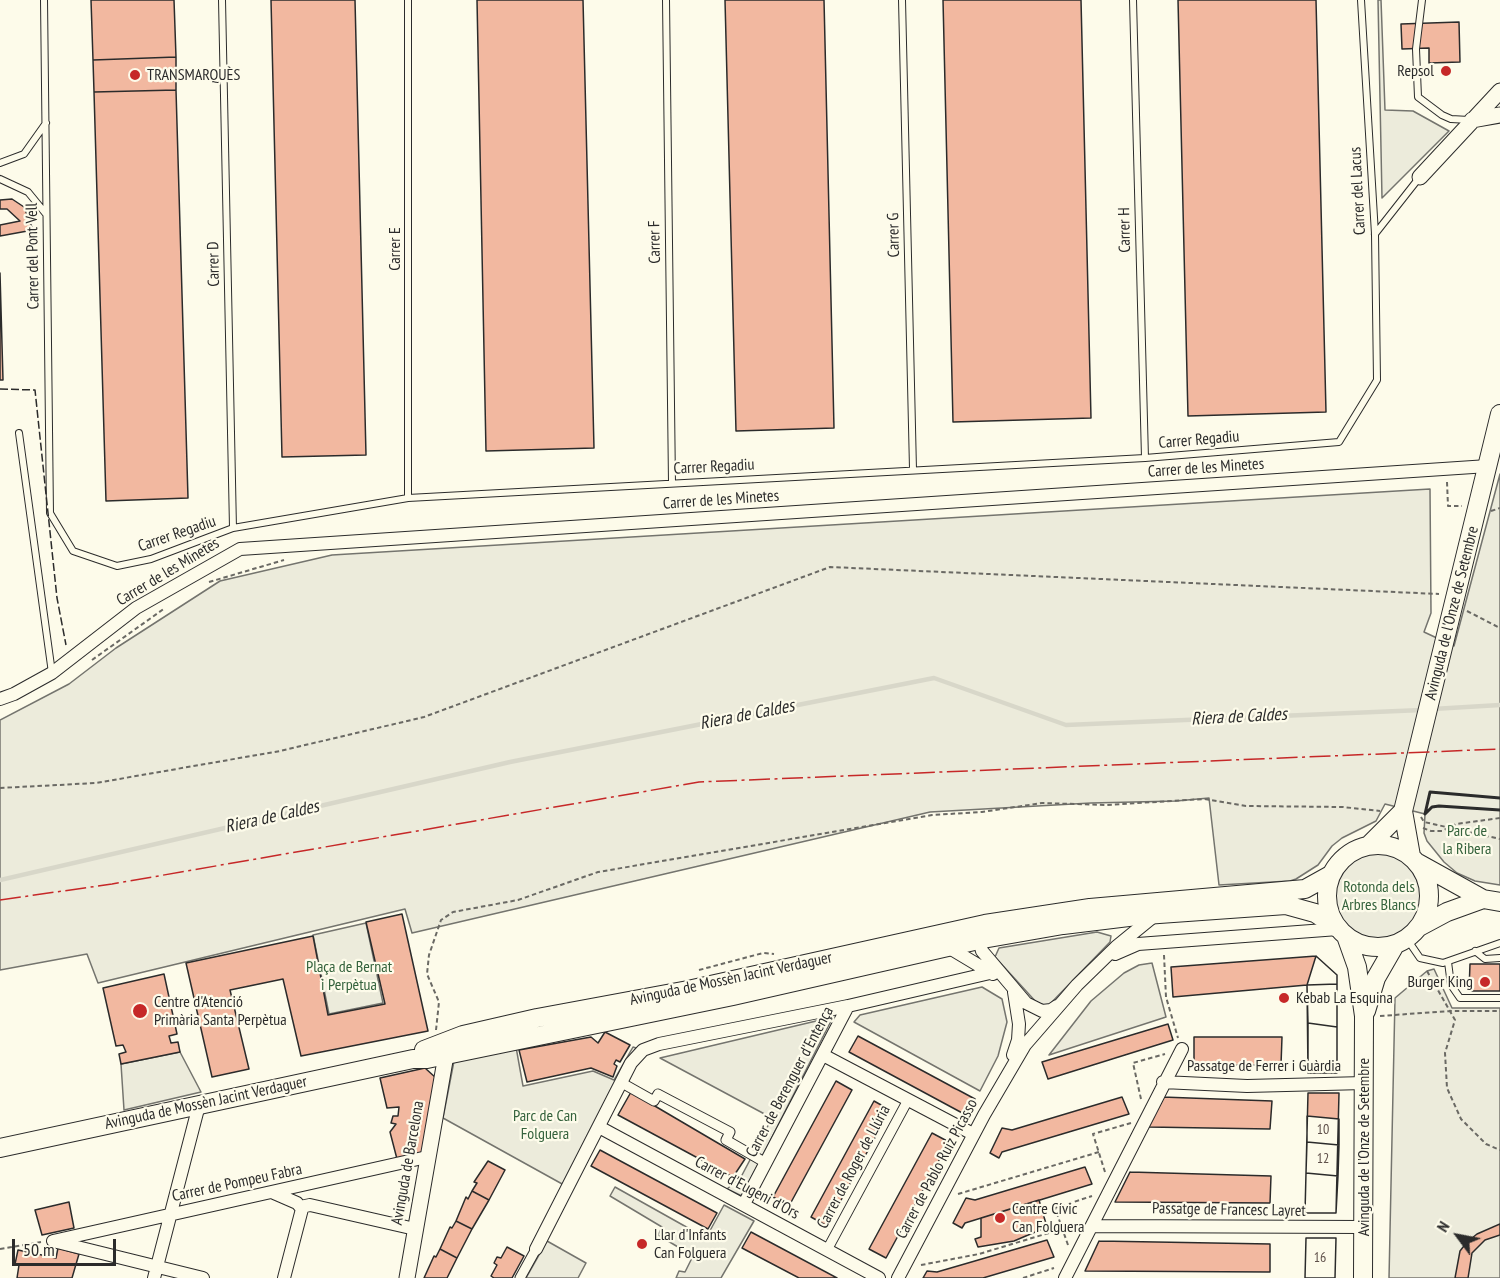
<!DOCTYPE html>
<html>
<head>
<meta charset="utf-8">
<style>
	body { margin:0 }
	#map { position:relative; width:1500px; height:1278px; overflow:hidden; background:#fdfbea; font-family:"PT Sans Narrow",sans-serif }
	canvas { display:block }
	.north { position:absolute; left:1428px; top:1206px; width:60px; height:60px; -webkit-text-stroke:4px #fdfbea; paint-order:stroke; rotate:302deg; font-size:16px; font-weight:700; line-height:24px; text-align:center; color:#2b2b2b }
	.north::after { content:''; display:block; margin:auto; width:21px; height:27px; background:#2b2b2b; clip-path:polygon(50% 0,100% 100%,50% 72%,0 100%) }
	.scale { position:absolute; left:12px; top:1239px; width:104px; height:27px; box-sizing:border-box; border:3px solid #2b2b2b; border-top:0; padding-left:8px; font-size:18px; line-height:21px; white-space:nowrap; color:#2b2b2b; -webkit-text-stroke:4px #fdfbea; paint-order:stroke }
</style>
</head>
<body>
<div id="map">
<canvas width="1500" height="1278"></canvas>
<div class="north">N</div>
<div class="scale">50 m</div>
</div>
<script>
const ctx = document.querySelector('canvas').getContext('2d');
ctx.lineJoin = 'round';
function paint(path, color) {
  ctx.fillStyle = color;
  ctx.fill(path, 'evenodd');
}
function toPath(rows) {
  const path = new Path2D();
  for (const r of rows) {
    if (r.length === 3) {
      path.moveTo(r[0] + r[2], r[1]);
      path.arc(r[0], r[1], r[2], 0, 2 * Math.PI);
      continue;
    }
    path.moveTo(r[0], r[1]);
    for (let i = 2; i < r.length; i += 2) path.lineTo(r[i], r[i + 1]);
  }
  return path;
}
function strokePath(path, color, width, dash) {
  ctx.strokeStyle = color;
  ctx.lineWidth = width;
  ctx.lineCap = dash ? 'butt' : 'round';
  ctx.setLineDash(dash || []);
  ctx.stroke(path);
}
function label(font, color, halo, rows, align = 'center') {
  ctx.font = font + ' "PT Sans Narrow",sans-serif';
  ctx.lineWidth = 4.5;
  ctx.setLineDash([]);
  ctx.textBaseline = 'middle';
  ctx.strokeStyle = halo;
  ctx.fillStyle = color;
  for (const [text, x, y, turn = 0] of rows) {
    ctx.save();
    ctx.translate(x, y);
    ctx.rotate((+turn || 0) * Math.PI / 180);
    ctx.textAlign = isNaN(turn) ? turn : align;
    if (halo) ctx.strokeText(text, 0, 0);
    ctx.fillText(text, 0, 0);
    ctx.restore();
  }
}
const green = toPath([
	[1378,0,1381,0,1385,110,1413,111,1449,131,1382,198,1378,0],
	[1500,474,1500,885,1475,881,1457,873,1444,862,1427,841,1424,833,1425,814,1385,804,1376,821,1342,838,1332,846,1318,865,1296,879,1290,881,1219,885,1209,798,1176,801,1091,803,930,812,412,933,405,909,98,983,87,954,0,970,0,720,69,684,116,648,220,581,332,555,1430,489,1431,613,1424,632,1454,646,1500,474],
	[1378,896,51],
	[366,923,383,1003,329,1014,313,935,366,923],
	[1097,932,1111,936,1110,942,1049,1005,1044,1007,1037,1003,995,957,999,948,1097,932],
	[1152,963,1166,1017,1049,1055,1091,1001,1124,973,1139,965,1152,963],
	[1434,969,1452,1008,1500,1008,1500,1278,1389,1278,1395,998,1427,971,1434,969],
	[982,987,1002,999,1007,1022,998,1056,980,1091,854,1022,860,1015,982,987],
	[833,1017,742,1196,727,1189,741,1177,772,1118,660,1058,833,1017],
	[516,1047,523,1086,593,1071,614,1080,633,1047,636,1048,564,1185,443,1118,454,1061,516,1047],
	[180,1052,201,1092,124,1110,121,1064,180,1052],
	[615,1187,706,1238,724,1205,754,1221,721,1278,676,1278,679,1271,685,1272,693,1256,658,1235,662,1227,610,1196,615,1187],
	[547,1241,586,1263,578,1278,526,1278,547,1241]
]);
paint(green, '#ecebdb');
strokePath(green, '#74746e', 1.5);
strokePath(toPath([
	[1433,709,1500,705],
	[0,880,510,762,934,678,1066,725,1422,710]
]), '#d8d7c9', 4.5);
const building = toPath([
	[91,0,174,0,176,57,93,60,91,0],
	[271,0,355,0,366,455,282,457,271,0],
	[477,0,583,0,594,448,486,451,477,0],
	[725,0,824,0,834,428,736,431,725,0],
	[943,0,1081,0,1091,418,953,422,943,0],
	[1178,0,1316,0,1326,412,1188,416,1178,0],
	[1459,22,1460,62,1429,63,1429,48,1402,49,1401,24,1459,22],
	[176,57,176,90,94,92,93,60,176,57],
	[176,90,188,498,106,501,94,92,176,90],
	[12,199,24,207,33,230,0,236,0,225,20,221,7,209,0,209,0,200,12,199],
	[0,273,3,380,0,380,0,273],
	[402,914,428,1031,301,1056,283,979,230,990,249,1069,212,1077,186,963,313,936,328,1015,385,1004,366,922,402,914],
	[1316,956,1337,975,1337,1073,1308,1073,1307,985,1173,997,1171,967,1316,956],
	[1316,956,1337,975,1337,984,1307,985,1316,956],
	[1470,964,1500,964,1500,991,1469,991,1470,964],
	[164,974,177,1034,169,1036,171,1043,178,1042,180,1052,121,1064,119,1054,126,1052,123,1045,116,1046,103,988,164,974],
	[1337,984,1337,1027,1308,1023,1307,985,1337,984],
	[1308,1023,1337,1027,1337,1073,1308,1073,1308,1023],
	[1168,1024,1173,1040,1048,1079,1042,1062,1168,1024],
	[605,1032,630,1045,620,1062,616,1060,614,1064,617,1066,613,1077,591,1068,527,1082,519,1050,591,1037,598,1043,605,1032],
	[858,1036,975,1099,966,1115,849,1052,858,1036],
	[1194,1037,1282,1037,1281,1065,1194,1065,1194,1037],
	[425,1068,436,1078,424,1151,418,1157,397,1159,390,1132,396,1124,391,1123,393,1116,398,1116,399,1107,387,1108,380,1078,425,1068],
	[836,1081,852,1090,789,1206,773,1197,836,1081],
	[631,1092,745,1159,733,1177,618,1115,631,1092],
	[1308,1093,1339,1093,1336,1213,1305,1213,1308,1093],
	[1122,1097,1129,1114,1002,1152,999,1158,990,1153,1002,1128,1012,1130,1122,1097],
	[1162,1097,1272,1101,1270,1129,1148,1127,1162,1097],
	[874,1101,890,1110,827,1226,811,1217,874,1101],
	[1307,1116,1339,1119,1339,1145,1307,1142,1307,1116],
	[932,1133,949,1142,886,1258,869,1249,932,1133],
	[1307,1142,1339,1145,1338,1176,1306,1173,1307,1142],
	[600,1150,717,1213,708,1229,591,1166,600,1150],
	[488,1161,505,1170,489,1200,472,1191,477,1183,474,1182,488,1161],
	[1085,1167,1092,1184,965,1223,962,1228,953,1223,966,1198,975,1200,1085,1167],
	[1130,1172,1271,1176,1270,1203,1115,1202,1130,1172],
	[1306,1173,1338,1176,1336,1213,1305,1213,1306,1173],
	[472,1191,489,1200,472,1229,456,1221,466,1197,468,1199,472,1191],
	[1039,1200,1047,1227,1014,1241,978,1247,975,1239,981,1237,981,1218,1039,1200],
	[69,1202,74,1228,42,1235,35,1210,69,1202],
	[456,1221,472,1229,457,1258,440,1249,450,1227,452,1228,456,1221],
	[1500,1224,1500,1235,1485,1240,1472,1253,1468,1278,1455,1278,1460,1251,1467,1242,1477,1234,1500,1224],
	[751,1232,837,1278,799,1278,742,1248,751,1232],
	[1306,1238,1336,1238,1335,1278,1305,1278,1306,1238],
	[1306,1238,1336,1238,1335,1278,1305,1278,1306,1238],
	[1047,1240,1054,1257,983,1278,923,1278,927,1271,937,1272,1047,1240],
	[1099,1241,1270,1244,1270,1272,1085,1271,1099,1241],
	[507,1247,524,1256,512,1278,494,1278,491,1276,497,1265,494,1263,497,1257,501,1258,507,1247],
	[58,1248,79,1254,72,1278,17,1278,19,1265,15,1264,18,1250,56,1258,58,1248],
	[440,1249,457,1258,447,1278,424,1278,434,1256,436,1257,440,1249]
]);
paint(building, '#f2b8a0');
strokePath(building, '#2b2b2b', 1.5);
const service = toPath([
	[44,0,50,513,73,551,117,566,151,559,233,528,408,498,1145,458,1339,442,1377,380,1375,234,1361,0],
	[222,0,233,528],
	[666,0,672,483],
	[902,0,913,469],
	[1133,0,1145,458],
	[1422,0,1416,49,1418,97,1442,115,1451,119,1469,120],
	[0,163,24,154,46,123],
	[0,179,28,192,46,214],
	[1375,234,1419,178],
	[19,433,52,673],
	[408,498,408,0],
	[1407,939,1420,958,1443,963,1500,943],
	[1475,951,1485,959,1500,958],
	[1448,962,1451,985,1460,998,1500,998]
]);
const pedestrian = toPath([
	[622,1083,654,1101,658,1094,730,1132,726,1140,766,1163],
	[827,1250,908,1100],
	[520,1278,536,1249]
]);
const minor = toPath([
	[0,699,14,694,52,673,136,608,240,549,1488,466],
	[986,936,980,944,982,951,1026,1003,1042,1011,1051,1010,1057,1006],
	[948,947,993,974],
	[1115,954,1138,944,1338,929],
	[823,1055,973,1134],
	[1013,1055,1018,1040,1019,1024,1014,992],
	[1163,1082,1247,1086,1364,1083],
	[599,1127,879,1278],
	[274,1193,297,1203,302,1209,284,1278],
	[744,1204,848,1006],
	[302,1209,305,1206,310,1205,415,1229],
	[1094,1226,1363,1227],
	[53,1241,427,1157],
	[57,1242,203,1278],
	[536,1249,631,1063,643,1050,659,1044,848,1006,990,973],
	[154,1278,199,1105],
	[898,1278,984,1115,1025,1045,1077,985,1116,947,1154,916],
	[1065,1278,1182,1049]
]);
const tertiary = toPath([
	[1472,120,1500,115],
	[1420,177,1500,91],
	[407,1278,446,1055]
]);
const secondary = toPath([
	[1378,896,51],
	[1369,845,1403,811],
	[1411,856,1403,811,1500,414],
	[1418,863,1483,899,1500,902],
	[1419,927,1447,912,1483,899],
	[1346,936,1357,967,1364,1016,1363,1278],
	[1366,1011,1376,978,1395,945],
	[424,1050,463,1035,537,1018,688,990,985,924,1090,908,1305,889,1332,874],
	[0,1148,413,1059,427,1059,733,996,983,939,1063,925,1145,915,1286,905,1315,913,1339,929]
]);
strokePath(service, '#2b2b2b', 8);
strokePath(pedestrian, '#2b2b2b', 11);
strokePath(minor, '#2b2b2b', 14);
strokePath(tertiary, '#2b2b2b', 17);
strokePath(secondary, '#2b2b2b', 20);
strokePath(toPath([
	[1447,482,1448,506,1462,506],
	[1491,511,1500,508],
	[209,582,284,560],
	[1467,611,1500,628],
	[92,660,165,608],
	[0,788,96,783,280,751,424,717,830,567,1439,594],
	[1421,817,1424,822,1500,839],
	[1423,828,1431,831,1442,831,1456,824,1500,818],
	[1164,955,1166,997,1178,1038],
	[699,970,763,953,774,954],
	[1427,971,1455,1020,1445,1053,1447,1088,1461,1119,1486,1144,1500,1150],
	[1380,1016,1450,1011,1500,1011],
	[436,1030,439,1002,427,974,429,955,441,920,453,912,518,900,598,872,932,815,982,812,1042,803,1106,805,1204,799,1246,806,1343,807,1380,811],
	[1141,1099,1133,1063,1165,1054],
	[1105,1172,1093,1134,1131,1123],
	[958,1194,1099,1152],
	[1068,1245,1055,1208,1092,1196],
	[0,1249,41,1242],
	[921,1265,979,1254,1062,1229],
	[1023,1278,1054,1268]
]), '#6a6964', 2, [4.5, 3]);
strokePath(service, '#fdfbea', 6);
strokePath(pedestrian, '#fdfbea', 9);
strokePath(minor, '#fdfbea', 12);
strokePath(tertiary, '#fdfbea', 15);
strokePath(secondary, '#fdfbea', 18);
strokePath(toPath([
	[0,389,35,390,57,598,66,645]
]), '#2b2b2b', 1.5, [8, 3]);
strokePath(toPath([
	[1500,798,1430,792,1425,814,1432,807,1439,806,1500,810]
]), '#2b2b2b', 3);
strokePath(toPath([
	[0,900,112,884,699,782,1500,749]
]), '#c62828', 1.5, [21, 4.5, 3, 4.5]);
for (const [x, y, r, color] of [
	[1446,71,6,"#c62828"],
	[135,75,6,"#c62828"],
	[1485,982,6,"#c62828"],
	[1284,998,6,"#c62828"],
	[140,1011,8,"#c62828"],
	[1000,1218,6,"#c62828"],
	[642,1244,6,"#c62828"]
]) {
  const dot = new Path2D();
  dot.arc(x, y, r, 0, 2 * Math.PI);
  ctx.fillStyle = color;
  ctx.fill(dot);
  strokePath(dot, '#fdfbea', 2);
}
label('14px', '#5d4e48', null, [
	["10",1323,1130],
	["12",1323,1159],
	["16",1320,1258]
]);
label('16px', '#2b2b2b', '#fdfbea', [
	["Repsol",1434,71,"right"],
	["TRANSMARQUÈS",147,75],
	["Burger King",1473,982,"right"],
	["Kebab La Esquina",1296,998],
	["Centre d'Atenció",154,1002],
	["Primària Santa Perpètua",154,1020],
	["Centre Cívic",1012,1209],
	["Can Folguera",1012,1227],
	["Llar d'Infants",654,1235],
	["Can Folguera",654,1253]
], 'left');
label('16px', '#2b2b2b', '#fdfbea', [
	["Carrer del Lacus",1358,191,-93],
	["Carrer H",1125,230,-91],
	["Carrer G",894,235,-91],
	["Carrer F",655,242,-91],
	["Carrer E",395,249,-90],
	["Carrer del Pont Vell",33,256,-91],
	["Carrer D",214,264,-91],
	["Carrer Regadiu",1199,440,-5],
	["Carrer Regadiu",714,467,-3],
	["Carrer de les Minetes",1206,468,-4],
	["Carrer de les Minetes",721,500,-4],
	["Carrer Regadiu",177,534,-19],
	["Carrer de les Minetes",168,572,-31],
	["Avinguda de l'Onze de Setembre",1452,613,-76],
	["Avinguda de Mossèn Jacint Verdaguer",731,979,-12],
	["Passatge de Ferrer i Guàrdia",1264,1066],
	["Carrer de Berenguer d'Entença",790,1082,-62],
	["Avinguda de Mossèn Jacint Verdaguer",206,1103,-12],
	["Avinguda de l'Onze de Setembre",1364,1147,-90],
	["Avinguda de Barcelona",408,1163,-80],
	["Carrer de Roger de Llúria",854,1167,-62],
	["Carrer de Pablo Ruiz Picasso",937,1169,-62],
	["Carrer de Pompeu Fabra",237,1183,-12],
	["Carrer d'Eugeni d'Ors",747,1188,28],
	["Passatge de Francesc Layret",1229,1210,1]
]);
label('16px', '#34623c', '#fdfbea', [
	["Parc de",1467,831],
	["la Ribera",1467,849],
	["Rotonda dels",1379,887],
	["Arbres Blancs",1379,905],
	["Plaça de Bernat",349,967],
	["i Perpètua",349,985],
	["Parc de Can",545,1116],
	["Folguera",545,1134]
]);
label('italic 18px', '#2b2b2b', '#fdfbea', [
	["Riera de Caldes",747,715,-11],
	["Riera de Caldes",1239,717,-3],
	["Riera de Caldes",272,817,-13]
]);
</script>
</body>
</html>
